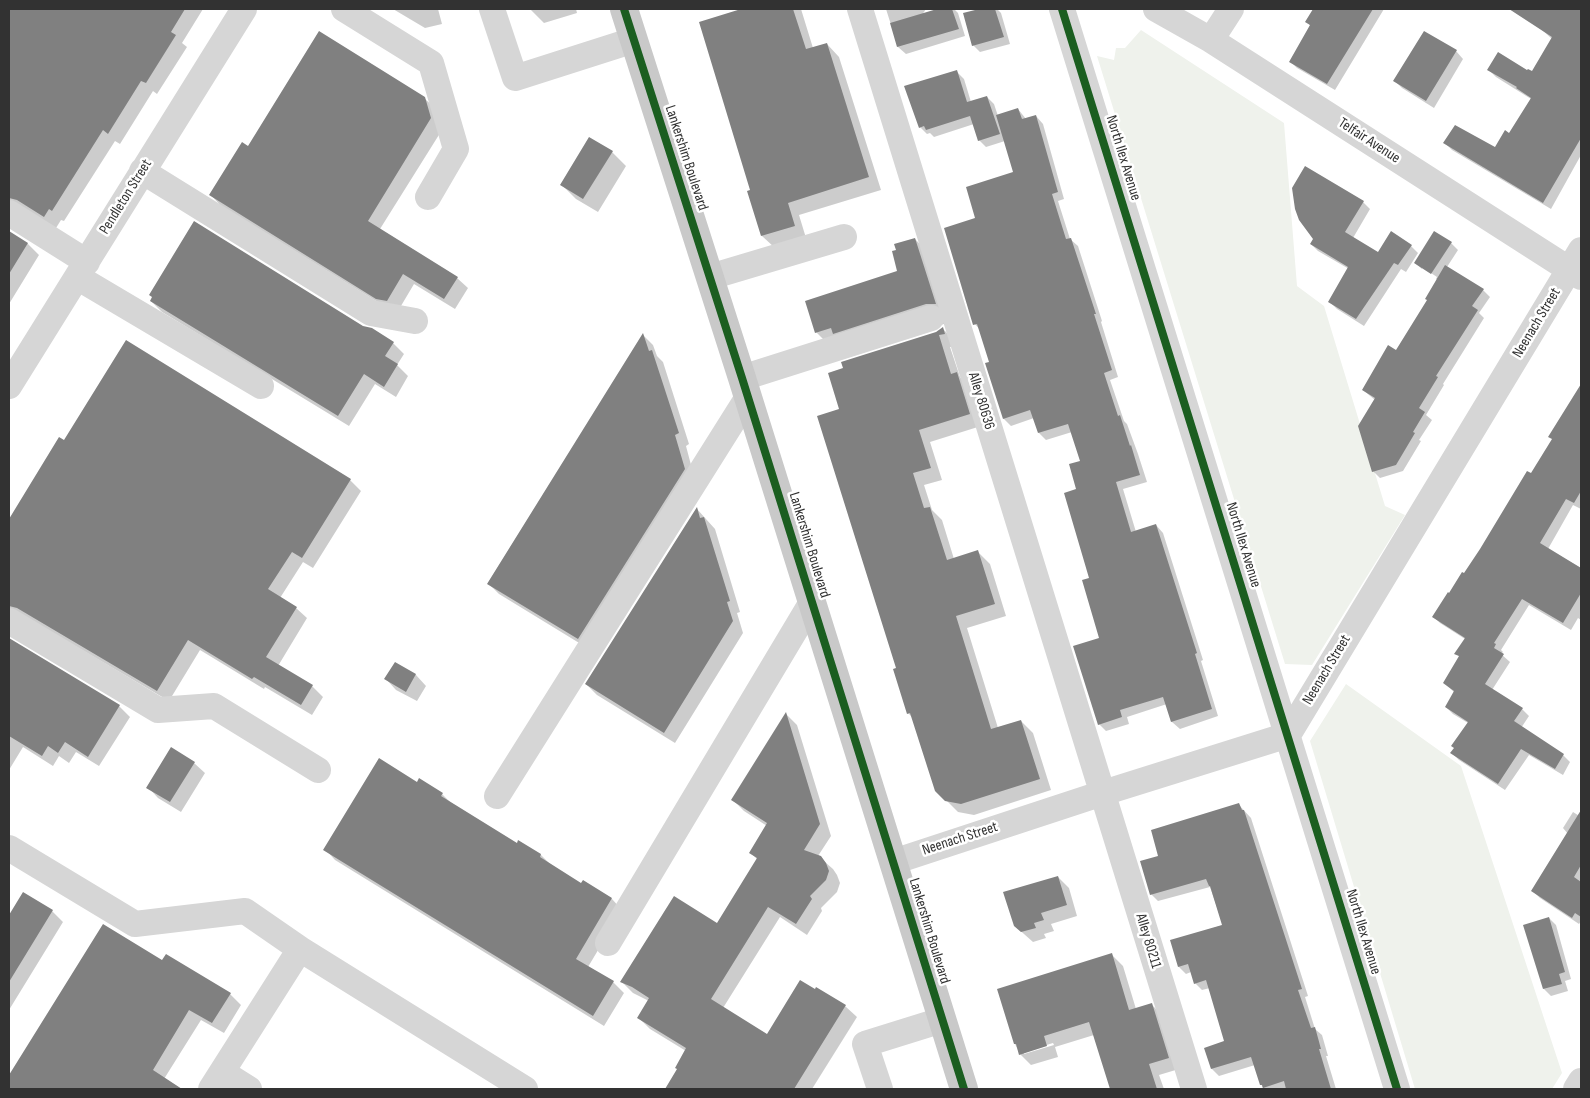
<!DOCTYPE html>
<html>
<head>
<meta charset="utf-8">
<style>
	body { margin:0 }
	#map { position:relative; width:1590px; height:1098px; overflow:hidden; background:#fff; font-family:"Sofia Sans Condensed",sans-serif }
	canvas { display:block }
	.frame { position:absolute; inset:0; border:10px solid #323232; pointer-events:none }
</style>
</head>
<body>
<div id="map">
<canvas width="1590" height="1098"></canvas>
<div class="frame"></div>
</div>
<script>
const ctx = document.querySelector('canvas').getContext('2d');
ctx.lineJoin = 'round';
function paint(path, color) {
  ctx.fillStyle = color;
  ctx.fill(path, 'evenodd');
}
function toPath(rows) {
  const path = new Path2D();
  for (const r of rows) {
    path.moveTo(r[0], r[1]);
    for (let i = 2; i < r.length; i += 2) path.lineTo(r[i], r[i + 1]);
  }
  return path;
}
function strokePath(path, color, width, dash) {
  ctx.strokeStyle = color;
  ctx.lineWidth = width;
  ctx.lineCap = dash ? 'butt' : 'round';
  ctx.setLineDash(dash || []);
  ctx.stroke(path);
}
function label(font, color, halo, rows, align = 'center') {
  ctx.font = font + ' "Sofia Sans Condensed",sans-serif';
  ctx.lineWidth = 5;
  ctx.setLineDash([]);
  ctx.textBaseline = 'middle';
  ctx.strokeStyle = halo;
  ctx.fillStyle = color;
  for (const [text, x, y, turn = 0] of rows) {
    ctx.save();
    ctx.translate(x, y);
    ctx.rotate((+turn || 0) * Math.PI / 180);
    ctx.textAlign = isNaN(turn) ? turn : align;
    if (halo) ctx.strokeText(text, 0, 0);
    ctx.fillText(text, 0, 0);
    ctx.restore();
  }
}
paint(toPath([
	[1141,30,1284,123,1297,286,1324,306,1385,506,1405,515,1312,665,1285,664,1097,56,1114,60,1116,48,1125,48],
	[1346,684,1461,766,1562,1073,1552,1089,1415,1089,1310,741]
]), '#eff2ec');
paint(toPath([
	[9,9,203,9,182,43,187,47,157,94,153,91,120,144,115,141,64,221,61,220,56,228,9,216],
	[393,9,438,9,442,24,425,28],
	[530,9,576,9,577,13,544,23],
	[745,9,801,9,813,48,827,44,839,57,881,190,799,215,806,238,775,248,762,236,752,191,701,23],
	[886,9,926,9,922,15,941,9,954,9,958,13,965,36,906,54,898,47],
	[984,9,997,9,1001,13,1010,44,980,52,973,45,964,14],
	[1315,9,1384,9,1335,90,1297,68,1290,61,1311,26,1307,22],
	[1554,9,1581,9,1581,155,1551,209,1452,150,1445,143,1495,149,1510,134,1531,99,1496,77,1489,70,1532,72,1552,39,1541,29],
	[1456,51,1463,59,1434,108,1402,88,1395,81],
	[957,72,964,79,971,102,987,97,994,104,998,116,1018,109,1026,119,1036,116,1043,124,1064,199,1058,201,1070,239,1078,246,1102,321,1101,322,1118,377,1110,380,1124,421,1127,424,1138,454,1147,482,1123,489,1136,532,1156,525,1163,533,1203,660,1201,661,1218,716,1180,729,1172,722,1167,704,1127,717,1129,724,1106,731,1099,724,1101,638,1078,490,1081,462,1072,432,1046,440,1039,433,1034,418,1011,426,1004,419,991,363,981,331,975,324,977,219,1015,173,1005,141,986,147,979,140,974,124,934,137,930,133,927,134,920,127],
	[424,98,436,109,442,130,380,229,457,278,468,288,455,309,414,284,398,311,389,309,221,206,211,195,248,148],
	[612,152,626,166,598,212,576,199,561,184],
	[1363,202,1370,209,1353,238,1378,254,1411,246,1418,253,1406,272,1401,269,1364,326,1337,309,1330,302,1349,269,1318,251,1311,244],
	[9,232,28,244,39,255,9,304],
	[915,239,934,259,947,323,854,353,836,352,816,332,899,271],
	[1451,243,1458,250,1447,267,1483,290,1490,297,1479,313,1484,318,1443,384,1444,385,1426,415,1432,420,1419,440,1421,441,1403,471,1380,478,1373,471,1375,400,1363,390,1396,351,1428,301,1438,280,1436,279,1437,277,1422,267,1422,269,1415,263],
	[153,298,363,327,393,343,404,354,397,365,408,376,396,397,375,384,349,426,162,312,151,301],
	[943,329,954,340,956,346,950,347,960,377,968,386,981,426,930,442,942,480,924,485,932,510,942,520,954,559,978,552,990,564,1006,616,967,628,998,728,1021,721,1033,733,1051,790,974,815,958,812,936,790,913,718,908,713,841,410],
	[643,335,653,345,657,356,663,362,689,444,686,446,695,480,589,649,499,594,488,583],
	[1581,391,1581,509,1573,505,1548,549,1581,568,1581,620,1578,618,1571,630,1529,605,1501,650,1503,652,1501,654,1510,662,1492,690,1522,709,1529,716,1521,728,1563,755,1570,762,1563,775,1529,755,1505,790,1459,760,1452,753,1468,723,1453,714,1446,707,1454,692,1444,683,1460,657,1456,653,1465,639,1440,623,1433,616,1464,575,1532,475],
	[60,439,64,442,350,480,361,491,313,568,303,562,280,598,296,608,307,618,278,666,312,686,323,697,312,715,265,687,264,689,200,650,169,701,29,619,9,622,9,524],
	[697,509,715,529,740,612,737,613,743,633,675,743,597,695,586,684],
	[9,640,119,706,130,717,99,766,76,752,69,763,59,756,53,766,23,747,9,770],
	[395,664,416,675,426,686,417,701,396,690,386,679],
	[786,714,797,725,831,836,818,856,833,869,837,875,840,883,837,892,821,908,822,911,807,935,780,917,723,1008,768,1035,845,1006,857,1017,812,1089,724,1089,715,1084,712,1089,666,1089,678,1069,686,1051,650,1029,639,1018,649,1001,633,993,622,982,717,924,758,860,751,853,767,826,744,811,733,800],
	[194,763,205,773,181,812,158,798,148,787],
	[417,784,442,794,452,804,517,844,519,842,541,855,551,865,581,884,583,882,612,899,622,910,588,967,613,982,624,993,604,1026,335,860,325,849],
	[1239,805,1251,818,1308,996,1305,997,1315,1029,1322,1035,1328,1056,1326,1056,1336,1089,1263,1089,1255,1065,1219,1076,1212,1069,1205,1049,1226,1042,1210,988,1202,990,1195,983,1191,972,1186,974,1179,967,1172,941,1223,925,1210,887,1158,901,1151,894,1160,856],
	[1573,812,1581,817,1581,921,1579,924,1540,898,1533,891,1568,834,1563,828],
	[1058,877,1069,888,1077,916,1051,924,1054,931,1044,934,1046,938,1033,942,1015,926],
	[23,894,52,911,63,922,9,1010,9,917],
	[1549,918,1556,925,1571,979,1565,981,1568,991,1551,996,1544,989],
	[103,926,163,962,166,956,230,994,241,1005,224,1033,201,1020,164,1079,175,1089,9,1089,9,1077],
	[1112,955,1123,966,1136,1009,1151,1004,1163,1016,1179,1069,1159,1075,1164,1089,1119,1089,1094,1035,1055,1047,1058,1057,1031,1065,1020,1054,1015,1044],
	[1053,1043,1054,1045,1024,1054,1024,1052]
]), '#0003');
paint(toPath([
	[9,9,185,9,171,32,176,35,146,83,141,81,108,134,103,130,52,211,49,209,44,217,17,200,9,198],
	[741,9,793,9,806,49,827,43,869,177,788,203,795,226,761,236,747,191,750,190,699,22],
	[937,9,952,9,959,29,897,47,890,23],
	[979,9,995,9,1004,37,972,46,963,13],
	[1313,9,1373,9,1327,84,1289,62,1310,25,1305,22],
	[1509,9,1581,9,1581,138,1543,203,1443,143,1455,125,1495,147,1505,130,1509,133,1531,98,1516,88,1517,87,1487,70,1498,52,1527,70,1528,69,1532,71,1552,37],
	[319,31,425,97,431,118,368,221,458,277,444,299,403,274,387,301,376,299,209,195,242,142,248,146],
	[1424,31,1457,50,1426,101,1393,81],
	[957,70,967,102,987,96,1000,134,978,141,970,116,926,130,924,126,919,128,904,86],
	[1018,108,1022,119,1036,115,1058,192,1052,194,1066,239,1071,238,1096,314,1094,314,1112,370,1104,373,1118,416,1120,415,1130,446,1131,445,1140,475,1116,482,1131,532,1156,524,1197,653,1195,654,1212,709,1171,722,1163,697,1120,710,1122,717,1098,725,1073,646,1099,638,1082,580,1089,578,1064,493,1076,489,1069,464,1080,461,1068,424,1038,433,1030,410,1003,419,985,363,989,362,977,324,973,325,944,228,975,218,966,187,1013,172,996,115],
	[589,137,613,151,583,199,560,185],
	[1305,166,1364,201,1345,232,1378,252,1391,231,1412,245,1398,265,1394,263,1356,319,1328,302,1348,267,1310,244,1313,239,1299,220,1295,209,1292,188],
	[194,221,363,326,372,328,394,342,385,356,398,364,384,387,364,374,338,416,150,301,152,297,149,295],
	[9,231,28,243,9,274],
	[1434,231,1452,242,1431,274,1414,263],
	[915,238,936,304,926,304,833,334,831,328,815,333,805,301,897,271,892,251,896,250,894,244],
	[1445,265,1484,289,1472,306,1478,310,1436,376,1438,377,1419,408,1425,412,1413,432,1415,433,1396,465,1372,472,1358,426,1375,398,1362,390,1388,345,1396,350,1427,300,1425,299],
	[943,327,945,334,939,335,951,374,957,372,970,414,919,430,931,468,913,473,924,508,930,507,947,560,978,550,995,604,956,616,991,729,1021,720,1040,779,961,804,945,801,935,791,910,713,907,714,893,669,896,668,817,416,839,409,828,373,843,368,841,362,936,332],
	[643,333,649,351,652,350,679,433,675,435,685,469,578,639,487,584],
	[126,340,351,479,302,558,292,552,268,589,297,607,266,657,313,685,301,705,254,677,252,679,188,640,157,691,17,608,9,606,9,519,59,437,64,440],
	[1581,384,1581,491,1574,503,1566,499,1540,543,1581,568,1581,593,1563,623,1522,599,1494,643,1496,644,1494,648,1504,654,1485,684,1523,708,1514,721,1564,754,1555,769,1521,749,1498,784,1450,753,1454,748,1451,746,1468,722,1445,707,1454,691,1443,683,1459,656,1454,654,1465,638,1432,617,1448,592,1449,593,1462,572,1464,573,1480,549,1527,471,1531,473,1552,439,1548,437],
	[697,507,700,518,704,517,730,601,727,602,733,621,664,733,585,684],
	[9,638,120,705,88,757,65,742,58,753,48,746,42,756,9,736],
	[395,662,416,674,406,692,384,679],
	[786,712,820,824,804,850,821,856,826,863,829,871,826,880,810,896,812,899,796,924,768,907,711,999,767,1034,800,980,815,989,816,987,846,1005,794,1089,665,1089,677,1069,675,1068,686,1048,637,1018,649,998,632,987,620,982,674,896,717,923,757,858,749,853,767,823,731,800],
	[171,747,195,762,170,802,146,788],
	[379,758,417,782,419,778,443,793,441,796,517,843,518,840,541,854,540,857,581,883,583,880,612,898,576,959,614,981,593,1016,323,850],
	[1239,803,1242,810,1244,810,1302,989,1298,990,1311,1028,1315,1027,1321,1049,1319,1049,1331,1089,1286,1089,1284,1081,1263,1088,1262,1085,1260,1085,1251,1057,1211,1069,1204,1048,1224,1041,1206,980,1194,984,1188,964,1178,967,1170,940,1222,925,1210,886,1209,886,1206,879,1150,895,1140,861,1158,856,1151,830],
	[1581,810,1581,865,1574,877,1581,882,1581,917,1575,913,1572,918,1531,891],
	[1058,876,1067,905,1041,913,1044,920,1034,923,1036,928,1021,932,1014,926,1003,892],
	[23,892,53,910,9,982,9,915],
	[1549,917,1565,972,1559,974,1562,984,1543,989,1523,925],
	[103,924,162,960,166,954,231,993,212,1023,189,1010,153,1070,182,1089,9,1089,9,1075],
	[1112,953,1129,1010,1152,1003,1169,1058,1149,1064,1157,1089,1110,1089,1089,1022,1044,1036,1047,1046,1019,1055,1016,1044,1014,1044,997,989]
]), '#808080');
strokePath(toPath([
	[344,9,431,63,456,149,428,197],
	[492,9,515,78,634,40],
	[860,9,1194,1089],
	[1062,9,1397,1089],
	[1156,9,1211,40,1581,277],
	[1211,40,1231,9],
	[142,171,371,313,415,321],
	[9,213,87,262],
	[77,277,261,386],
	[710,277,844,237],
	[742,378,931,318],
	[9,386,244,9],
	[9,621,158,710,214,706,318,770],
	[497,796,748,397],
	[9,848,135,924,245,911,300,949],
	[893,862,1103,793,1288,735,1581,250],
	[608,943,812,602],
	[222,1072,249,1089],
	[211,1089,300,949,525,1089],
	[880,1089,865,1044,942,1020],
	[1576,1089,1581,1081]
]), '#d6d6d6', 26);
strokePath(toPath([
	[624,9,742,378,964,1089]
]), '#c9c9c9', 28);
strokePath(toPath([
	[624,9,742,378,964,1089],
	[1062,9,1397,1089]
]), '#1b5e20', 8);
label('15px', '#323232', '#fff', [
	["Telfair Avenue",1369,141,33],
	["Lankershim Boulevard",686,158,72],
	["North Ilex Avenue",1123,158,73],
	["Pendleton Street",126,197,-58],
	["Neenach Street",1537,323,-59],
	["Alley 80636",981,401,73],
	["Lankershim Boulevard",809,545,73],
	["North Ilex Avenue",1243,545,73],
	["Neenach Street",1327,670,-59],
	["Neenach Street",960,839,-18],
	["Lankershim Boulevard",929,931,73],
	["North Ilex Avenue",1363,932,73],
	["Alley 80211",1148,941,73]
]);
</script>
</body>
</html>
